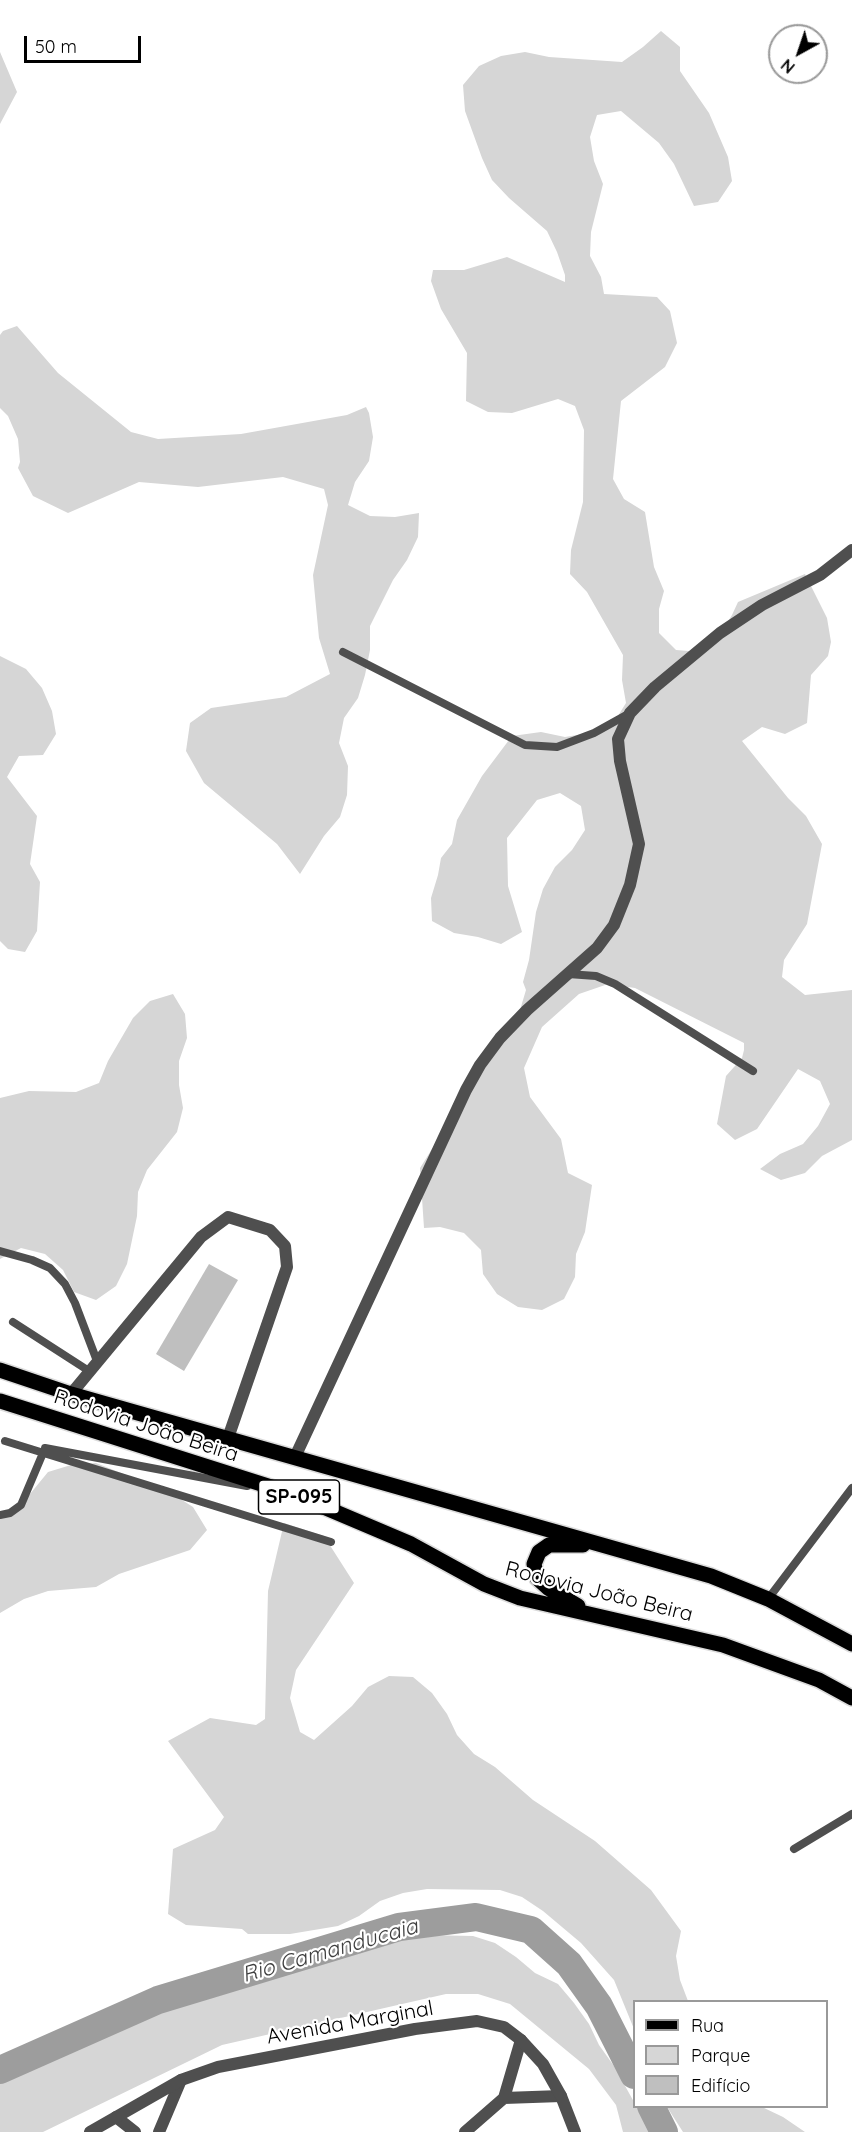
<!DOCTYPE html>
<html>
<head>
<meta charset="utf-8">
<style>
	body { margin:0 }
	#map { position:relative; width:852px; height:2132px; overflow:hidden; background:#fff; font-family:Quicksand,sans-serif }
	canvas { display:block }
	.legend { position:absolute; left:633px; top:2000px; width:195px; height:108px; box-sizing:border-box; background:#fff; border:2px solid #999; margin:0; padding:8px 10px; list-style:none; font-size:18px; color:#000 }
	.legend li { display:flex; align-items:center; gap:12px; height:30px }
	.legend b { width:30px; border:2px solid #999 }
	.north { position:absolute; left:768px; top:24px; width:60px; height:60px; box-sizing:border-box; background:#fff; border:2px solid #999; border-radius:50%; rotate:220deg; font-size:16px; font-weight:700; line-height:24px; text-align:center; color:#000 }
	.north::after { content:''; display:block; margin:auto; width:21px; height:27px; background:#000; clip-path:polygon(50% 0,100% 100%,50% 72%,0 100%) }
	.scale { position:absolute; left:24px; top:36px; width:117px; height:27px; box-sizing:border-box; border:3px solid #000; border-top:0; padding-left:8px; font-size:18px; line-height:21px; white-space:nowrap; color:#000; -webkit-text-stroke:4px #fff; paint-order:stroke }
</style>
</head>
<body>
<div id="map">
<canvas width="852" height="2132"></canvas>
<ul class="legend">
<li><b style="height:8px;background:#000"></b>Rua</li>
<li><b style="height:16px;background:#d6d6d6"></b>Parque</li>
<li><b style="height:16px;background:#bfbfbf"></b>Edifício</li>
</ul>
<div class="north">N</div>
<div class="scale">50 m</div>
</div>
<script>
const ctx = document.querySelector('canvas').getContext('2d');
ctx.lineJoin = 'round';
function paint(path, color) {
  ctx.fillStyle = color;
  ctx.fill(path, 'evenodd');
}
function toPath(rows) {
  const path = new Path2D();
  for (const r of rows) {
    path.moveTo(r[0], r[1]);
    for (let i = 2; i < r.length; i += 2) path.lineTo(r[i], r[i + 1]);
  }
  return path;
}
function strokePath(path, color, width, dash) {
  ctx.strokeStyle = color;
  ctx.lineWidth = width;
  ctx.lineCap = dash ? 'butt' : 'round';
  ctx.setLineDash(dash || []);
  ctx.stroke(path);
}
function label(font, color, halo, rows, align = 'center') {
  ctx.font = font + ' Quicksand,sans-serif';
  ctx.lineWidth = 4.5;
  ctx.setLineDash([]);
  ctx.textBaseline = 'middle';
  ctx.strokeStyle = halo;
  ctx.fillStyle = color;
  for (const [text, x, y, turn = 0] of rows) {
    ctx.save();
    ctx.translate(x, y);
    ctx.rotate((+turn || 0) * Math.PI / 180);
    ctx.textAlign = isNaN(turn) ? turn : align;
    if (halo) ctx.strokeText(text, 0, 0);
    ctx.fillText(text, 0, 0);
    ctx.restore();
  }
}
paint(toPath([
	[661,31,680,47,680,71,709,113,728,157,732,181,718,202,694,206,674,164,659,143,621,111,597,115,590,137,594,161,603,184,591,232,590,256,601,277,604,294,657,297,670,311,677,343,665,367,621,401,613,479,624,499,645,512,654,567,664,591,659,609,659,633,676,650,701,652,719,636,732,615,738,602,805,574,827,618,831,642,828,656,811,675,807,723,785,734,762,727,742,741,788,798,806,816,822,844,807,924,784,960,782,977,805,995,852,990,852,1140,822,1156,805,1173,781,1180,760,1169,780,1154,803,1144,818,1126,830,1104,820,1081,798,1069,757,1129,735,1140,717,1124,726,1076,742,1058,744,1050,744,1043,635,988,608,984,579,994,542,1027,524,1068,530,1097,561,1139,568,1173,592,1185,585,1232,576,1254,575,1277,564,1299,542,1310,518,1307,497,1294,483,1274,481,1250,464,1233,440,1227,424,1228,420,1168,520,1010,526,990,523,982,529,960,536,912,543,889,555,867,572,850,585,830,581,806,560,793,537,800,507,838,508,886,522,932,501,944,478,937,454,933,432,921,431,898,438,875,441,858,452,844,457,820,482,776,512,736,541,732,565,737,589,733,613,724,626,703,622,680,623,655,587,592,570,574,571,550,583,502,584,430,575,406,558,399,512,413,488,412,466,401,467,353,441,309,431,281,433,270,464,270,507,257,565,282,565,275,557,252,547,231,509,198,492,180,482,158,465,111,463,85,479,66,501,56,525,52,549,57,622,62,643,47],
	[0,52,17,92,0,124],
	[17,326,58,373,131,432,158,439,241,434,347,415,366,407,369,413,373,437,369,461,355,482,348,505,370,516,395,517,419,513,418,537,407,560,393,580,370,626,370,650,365,675,358,698,344,718,339,743,348,766,347,795,340,817,324,836,300,874,277,844,204,783,186,751,190,723,211,708,286,697,330,674,319,638,313,575,328,505,324,489,283,477,198,487,139,482,68,513,33,496,18,468,20,462,18,439,8,416,0,408,0,335,3,331],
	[0,656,26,669,42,688,52,711,56,734,43,755,19,756,7,777,37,816,30,864,40,882,37,931,25,952,8,949,0,941],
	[173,994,185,1014,187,1038,179,1061,179,1085,183,1108,177,1132,147,1170,138,1192,137,1216,127,1264,116,1286,96,1300,74,1292,63,1270,45,1254,21,1248,0,1259,0,1098,29,1091,76,1092,99,1083,108,1061,133,1018,150,1001],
	[96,1463,171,1493,193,1507,207,1530,190,1550,119,1574,96,1587,48,1591,24,1599,0,1613,0,1513,21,1505,48,1472,71,1465],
	[284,1523,324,1536,354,1583,296,1670,290,1698,300,1732,314,1740,352,1706,368,1687,389,1676,413,1677,432,1693,447,1714,457,1735,474,1754,495,1767,533,1800,595,1841,651,1890,681,1931,676,1956,680,1980,688,2001,634,2002,634,2029,614,1980,581,1943,543,1911,522,1897,500,1890,427,1889,403,1893,380,1901,359,1916,338,1926,290,1934,248,1934,242,1929,186,1925,168,1914,173,1849,215,1830,224,1817,168,1741,210,1718,256,1725,265,1719,268,1591],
	[424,1935,473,1936,495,1943,516,1957,535,1973,558,1984,574,2003,589,2024,599,2045,614,2066,634,2102,634,2106,638,2107,652,2132,623,2132,616,2105,589,2069,510,2004,478,1994,446,1994,222,2045,43,2132,0,2132,0,2078,60,2039,230,1967,238,1971,262,1976,283,1966,307,1962,329,1951,352,1943,376,1939,400,1939],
	[667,2107,762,2107,783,2117,805,2132,683,2132]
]), '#d6d6d6');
strokePath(toPath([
	[0,2070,158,2000,399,1927,476,1917,531,1930,569,1964,599,2006,634,2075],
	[651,2106,664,2132]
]), '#9d9d9d', 28);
paint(toPath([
	[209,1264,238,1280,184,1371,156,1354]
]), '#bfbfbf');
const primary = toPath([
	[0,1370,71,1394,711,1576,768,1599,852,1644],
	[0,1401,293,1494,411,1544,484,1584,520,1598,723,1645,819,1680,852,1698],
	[578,1606,548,1588,537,1578,534,1564,539,1552,549,1545,583,1545]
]);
strokePath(primary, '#dbdbdb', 18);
strokePath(toPath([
	[343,652,525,745,557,747,594,733,630,713],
	[568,974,596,976,615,984,753,1071],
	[0,1251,32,1260,50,1268,65,1284,75,1303,97,1361],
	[13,1322,89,1371],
	[5,1441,331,1542],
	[45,1448,247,1486],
	[0,1515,10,1513,21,1505,43,1453],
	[768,1599,852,1488],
	[794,1849,852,1814]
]), '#4f4f4f', 8);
strokePath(toPath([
	[71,1394,201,1237,228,1217,270,1230,285,1246,287,1267,228,1438],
	[504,2098,561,2096],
	[116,2117,135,2132],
	[159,2132,181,2080],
	[465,2132,504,2098,521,2040]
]), '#4f4f4f', 12);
strokePath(toPath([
	[295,1457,466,1090,480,1065,500,1038,527,1010,597,948,614,925,630,885,639,844,620,761,618,739,630,713,655,687,720,633,762,605,820,575,852,550],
	[90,2132,181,2080,218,2067,415,2029,477,2021,504,2027,521,2040,543,2064,561,2096,575,2132]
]), '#4f4f4f', 12);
strokePath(primary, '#000', 15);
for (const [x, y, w] of [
	[299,1497,81]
]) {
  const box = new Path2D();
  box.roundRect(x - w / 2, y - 17, w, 34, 4.5);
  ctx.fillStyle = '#fff';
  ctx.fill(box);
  strokePath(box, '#000', 1.5);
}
label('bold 20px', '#000', null, [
	["SP-095",299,1497]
]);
label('21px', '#000', '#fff', [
	["Rodovia João Beira",146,1426,18],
	["Rodovia João Beira",599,1592,14],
	["Avenida Marginal",350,2023,-10]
]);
label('italic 22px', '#3e3e3e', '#fff', [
	["Rio Camanducaia",330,1951,-16]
]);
</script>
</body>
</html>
